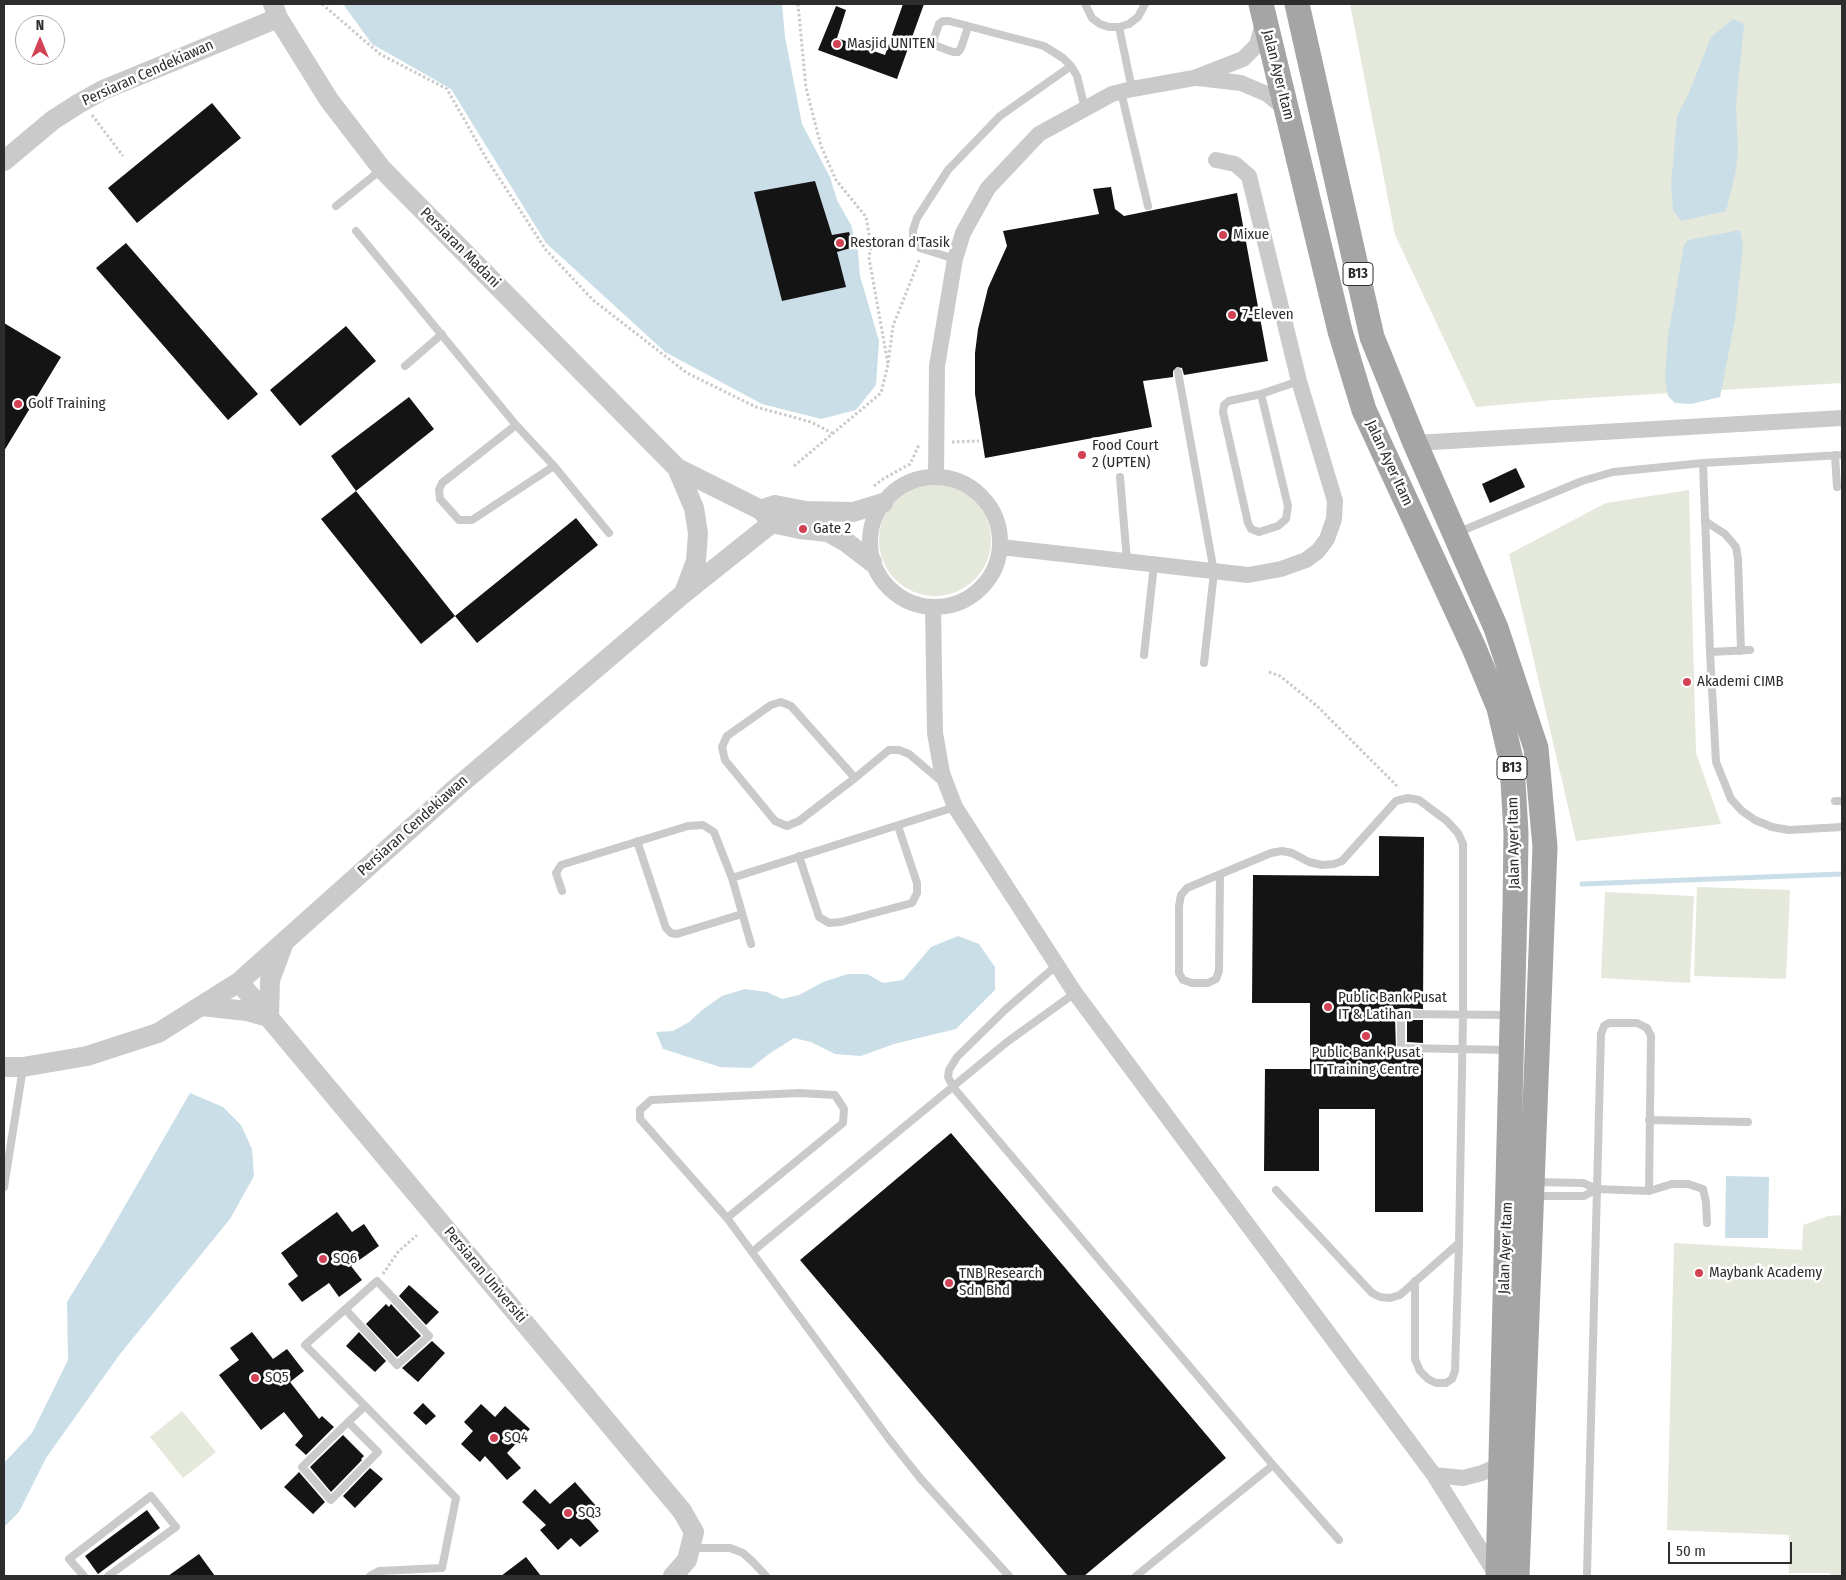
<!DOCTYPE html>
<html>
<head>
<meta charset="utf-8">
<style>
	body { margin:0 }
	#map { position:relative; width:1846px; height:1580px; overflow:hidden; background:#fff; font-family:"Fira Sans Condensed",sans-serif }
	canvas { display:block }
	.frame { position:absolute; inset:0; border:5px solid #2d2d2d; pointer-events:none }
	.north { position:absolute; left:15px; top:15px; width:50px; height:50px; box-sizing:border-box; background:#fff; border:1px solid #ababab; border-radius:50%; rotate:0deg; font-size:14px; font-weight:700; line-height:20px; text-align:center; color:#2d2d2d }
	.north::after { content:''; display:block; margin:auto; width:18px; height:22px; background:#d34155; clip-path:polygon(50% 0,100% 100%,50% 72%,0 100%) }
	.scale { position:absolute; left:1668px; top:1542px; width:124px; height:22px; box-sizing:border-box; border:2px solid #2d2d2d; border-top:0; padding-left:6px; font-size:15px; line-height:18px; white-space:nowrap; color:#2d2d2d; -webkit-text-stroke:4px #fff; paint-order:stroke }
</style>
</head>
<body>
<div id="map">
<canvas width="1846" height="1580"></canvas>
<div class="frame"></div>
<div class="north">N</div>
<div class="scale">50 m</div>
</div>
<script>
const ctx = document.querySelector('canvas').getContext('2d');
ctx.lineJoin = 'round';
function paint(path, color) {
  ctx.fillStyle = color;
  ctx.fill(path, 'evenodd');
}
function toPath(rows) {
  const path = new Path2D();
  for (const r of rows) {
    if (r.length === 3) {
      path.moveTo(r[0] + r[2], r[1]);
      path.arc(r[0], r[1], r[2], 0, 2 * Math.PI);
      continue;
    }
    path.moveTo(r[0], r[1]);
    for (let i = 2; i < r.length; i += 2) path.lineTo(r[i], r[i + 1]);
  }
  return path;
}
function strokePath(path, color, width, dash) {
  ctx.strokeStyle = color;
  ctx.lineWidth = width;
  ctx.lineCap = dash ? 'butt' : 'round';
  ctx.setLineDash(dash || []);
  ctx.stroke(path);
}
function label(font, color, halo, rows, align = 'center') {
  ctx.font = font + ' "Fira Sans Condensed",sans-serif';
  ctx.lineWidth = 5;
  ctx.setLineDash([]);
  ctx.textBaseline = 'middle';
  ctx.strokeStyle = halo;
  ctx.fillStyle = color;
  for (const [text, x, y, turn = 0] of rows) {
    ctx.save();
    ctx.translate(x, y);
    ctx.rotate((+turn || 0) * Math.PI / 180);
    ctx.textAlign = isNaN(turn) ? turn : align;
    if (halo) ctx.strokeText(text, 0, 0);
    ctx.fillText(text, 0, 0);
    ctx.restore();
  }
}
paint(toPath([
	[1350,4,1842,4,1842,383,1554,400,1476,407,1395,235],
	[935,540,56],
	[1689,490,1696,753,1721,824,1576,841,1509,554,1606,503],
	[1697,887,1790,890,1786,979,1694,976],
	[1605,892,1694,896,1690,983,1601,978],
	[1842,1215,1842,1576,1832,1576,1830,1573,1789,1573,1789,1535,1667,1530,1674,1243,1802,1250,1803,1225,1828,1216],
	[182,1411,216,1452,183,1478,150,1437]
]), '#e4e9dc');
paint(toPath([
	[343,4,782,4,785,37,802,124,830,177,837,200,851,225,858,251,860,276,879,341,876,385,856,410,821,419,762,404,665,352,546,243,451,89,372,44],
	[1733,19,1744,24,1736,105,1738,153,1735,175,1726,211,1681,221,1673,210,1671,186,1677,116,1689,93,1711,37],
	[1740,230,1743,246,1735,320,1720,397,1691,404,1675,403,1668,396,1665,378,1668,336,1684,245,1688,240],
	[958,936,979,944,995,967,995,990,956,1029,894,1044,861,1056,835,1054,811,1042,794,1038,769,1054,751,1068,720,1067,663,1049,656,1032,673,1031,689,1022,702,1010,722,996,745,989,767,992,782,999,799,995,823,982,848,974,867,974,883,983,903,980,931,947],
	[190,1093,223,1107,241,1125,252,1149,254,1176,230,1219,120,1354,46,1458,19,1512,4,1527,4,1463,32,1433,68,1360,67,1302,104,1242],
	[1726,1176,1769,1177,1768,1238,1725,1238]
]), '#cadee7');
strokePath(toPath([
	[1582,884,1842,874]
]), '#cadee7', 5);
paint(toPath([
	[903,4,924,4,897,79,818,50,836,6,846,10,837,38,885,55],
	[212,103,241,138,137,223,108,188],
	[815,181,832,235,849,232,854,247,837,252,846,287,782,301,754,192],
	[1111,187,1115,209,1124,216,1237,193,1268,361,1184,375,1182,368,1177,367,1173,371,1173,377,1143,381,1152,427,985,458,975,394,975,353,978,329,988,288,1007,246,1003,231,1099,214,1093,189],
	[126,243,258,394,228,420,96,268],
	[4,323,61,357,4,451],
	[346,326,376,361,300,426,270,390],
	[409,397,434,429,356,491,331,456],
	[1516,468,1525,487,1490,503,1482,484],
	[356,491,455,616,421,644,321,519],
	[576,518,598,545,477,643,455,616],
	[1379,836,1424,837,1423,1009,1401,1008,1396,1011,1395,1014,1396,1051,1401,1054,1423,1054,1423,1212,1375,1212,1375,1109,1319,1109,1319,1171,1264,1171,1265,1069,1310,1069,1310,1003,1252,1003,1253,875,1379,876],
	[1407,1020,1423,1020,1423,1043,1407,1042],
	[951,1133,1226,1458,1084,1576,1068,1576,800,1260],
	[337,1212,352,1232,364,1224,379,1246,351,1266,362,1280,339,1297,329,1283,302,1302,288,1284,298,1276,281,1253],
	[409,1285,439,1312,426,1325,399,1296],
	[386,1304,389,1307,391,1304,421,1336,397,1357,366,1324],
	[252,1332,273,1359,287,1349,304,1371,290,1382,319,1419,322,1416,334,1427,306,1455,295,1445,303,1436,284,1412,261,1430,219,1375,239,1360,230,1348],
	[359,1332,386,1361,375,1372,346,1346],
	[432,1341,445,1353,418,1382,402,1368],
	[423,1403,436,1416,426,1425,413,1413],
	[481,1404,495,1417,505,1406,530,1429,507,1453,521,1468,507,1480,485,1456,480,1462,461,1444,473,1431,464,1422],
	[343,1435,364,1456,361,1459,362,1460,331,1492,310,1467],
	[370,1468,383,1479,355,1508,343,1496],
	[299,1472,325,1502,313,1514,284,1487],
	[575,1482,597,1507,586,1516,599,1531,580,1547,571,1538,558,1550,540,1530,546,1525,522,1502,535,1489,550,1504],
	[147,1510,160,1528,98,1574,85,1556],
	[199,1554,215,1576,168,1576],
	[526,1557,541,1576,501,1576]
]), '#141414');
strokePath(toPath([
	[322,4,380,54,447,89,486,158,546,250,593,300,687,373,756,407,811,422,832,433],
	[798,4,806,88,821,146,836,180,866,217,871,246,869,258,888,364],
	[92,115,123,156],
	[871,246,905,248],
	[952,442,979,441],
	[794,466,881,393,888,364,893,326,920,258],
	[874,486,883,479,910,464,919,445],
	[1269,672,1280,676,1317,706,1399,788],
	[383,1274,398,1252,417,1235]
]), '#cacaca', 3, [2.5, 2.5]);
strokePath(toPath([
	[1085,4,1092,18,1100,24,1109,27,1119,27,1129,24,1138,17,1145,4],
	[968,27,961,48,958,52,953,52,934,45,933,41,939,24,943,21,949,21,1044,46,1063,58,1071,66],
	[1119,27,1132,89],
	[1121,92,1148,206],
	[336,206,382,169],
	[356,231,516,425,554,466,609,533],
	[955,259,920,248,913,238,913,230,917,218,948,170,1000,116,1071,66,1077,76,1085,109],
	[405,366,442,334],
	[1178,372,1214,572,1204,663],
	[1261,394,1288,506,1286,519,1278,526,1259,532,1251,529,1248,523,1223,412,1224,405,1229,401,1261,394,1299,381],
	[516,425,442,483,439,490,440,499,459,520,472,520,554,466],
	[1835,455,1837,487],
	[1703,463,1710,652,1716,762,1731,799,1742,811,1755,820,1772,827,1789,830,1842,827],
	[1120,477,1127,561],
	[1705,521,1725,534,1736,547,1738,559,1741,651],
	[1459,532,1582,481,1613,472,1703,463,1842,455],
	[1710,652,1750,650],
	[1144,655,1154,565],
	[855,778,791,706,781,702,771,705,727,736,722,747,725,760,775,821,787,826,799,821,855,778,889,750,899,750,909,754,941,781],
	[1835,801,1842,801],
	[637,841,666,928,671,933,677,934,742,914],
	[799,856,819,917,829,923,841,922,912,903,917,893,917,883,898,826],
	[1220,875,1219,971,1216,979,1208,983,1192,983,1183,980,1179,973,1179,906,1181,895,1187,888,1271,853,1282,851,1292,853,1309,862,1322,865,1334,864,1342,861,1396,801,1408,798,1419,800,1447,821,1458,833,1463,844,1463,1015,1459,1243,1455,1371,1452,1379,1446,1383,1436,1383,1428,1379,1420,1371,1415,1359,1415,1281],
	[732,878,751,944],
	[562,891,556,873,561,865,688,826,703,825,714,832,732,878,955,807],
	[1057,965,1006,1009,957,1057,949,1070,948,1077,953,1087,1273,1465,1339,1540],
	[1508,1015,1401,1014,1401,1048,1509,1050],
	[799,1093,835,1095,844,1109,843,1123,727,1218,640,1119,640,1110,651,1100,799,1093],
	[1649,1120,1748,1122],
	[1536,1182,1583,1183,1597,1189],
	[4,1187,23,1068],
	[1276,1190,1372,1293,1380,1297,1390,1298,1400,1295,1459,1243],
	[1649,1191,1672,1184,1688,1184,1703,1189,1706,1202,1707,1223],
	[1536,1196,1584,1196,1597,1189],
	[727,1218,889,1439,920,1478,1009,1576],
	[752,1252,1007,1042,1075,993],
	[346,1310,397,1365,429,1336,377,1281,305,1345,456,1498,442,1568,379,1571,370,1576],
	[348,1422,378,1452,331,1500,302,1467,348,1422,365,1406],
	[691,1548,730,1548,743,1553,753,1562,766,1576],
	[1587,1573,1597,1189,1649,1191,1651,1036,1647,1028,1637,1023,1609,1023,1604,1026,1601,1034,1597,1189],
	[84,1576,69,1559,151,1496,176,1527,108,1576],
	[1136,1576,1273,1465]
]), '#cacaca', 8);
strokePath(toPath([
	[1198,78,1241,83,1267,94,1287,110],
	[1415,443,1842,418],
	[935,542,65],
	[936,477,937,366,955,259,963,233,988,188,1039,134,1112,94,1132,89,1194,78,1243,59,1257,45,1263,23],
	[1001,547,1248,575,1281,569,1306,560,1318,551,1327,539,1334,519,1335,501,1299,381,1249,176,1235,164,1216,160],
	[933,607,935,733,942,773,955,807,1075,993,1434,1475,1497,1576],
	[1434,1475,1463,1478,1482,1473,1500,1465]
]), '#cacaca', 16);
strokePath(toPath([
	[273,4,278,18,329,100,382,169,677,468,761,510,772,523,800,529,828,532,846,542,872,562],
	[4,161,53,120,78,104,103,90,278,18],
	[677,468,694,508,698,533,696,561,684,593],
	[763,509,775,505,806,511,853,512,883,503],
	[239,982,682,1511,694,1532,687,1560,673,1576],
	[201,1006,247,1011,269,1017],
	[269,1017,270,980,283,945],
	[4,1067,23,1067,87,1056,158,1033,239,982,456,788,683,594,772,523,775,505]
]), '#cacaca', 20);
strokePath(toPath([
	[1261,4,1340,331,1364,410,1474,648,1499,708,1512,764,1516,833,1515,906,1498,1576],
	[1297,4,1372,337,1415,443,1496,628,1536,748,1545,847,1517,1576]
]), '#a5a5a5', 25);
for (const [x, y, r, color] of [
	[837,44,5,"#d34155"],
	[1223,235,5,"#d34155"],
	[840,243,5,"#d34155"],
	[1232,315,5,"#d34155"],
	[18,404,5,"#d34155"],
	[1082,455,5,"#d34155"],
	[803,529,5,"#d34155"],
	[1687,682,5,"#d34155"],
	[1328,1007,5,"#d34155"],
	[1366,1036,5,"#d34155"],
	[323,1259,5,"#d34155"],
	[1699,1273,5,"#d34155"],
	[949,1283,5,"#d34155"],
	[255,1378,5,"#d34155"],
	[494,1438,5,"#d34155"],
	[568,1513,5,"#d34155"]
]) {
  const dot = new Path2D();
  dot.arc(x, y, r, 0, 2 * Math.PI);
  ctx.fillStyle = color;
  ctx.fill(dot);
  strokePath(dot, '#fff', 2);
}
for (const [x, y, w] of [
	[1358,274,30],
	[1512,768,30]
]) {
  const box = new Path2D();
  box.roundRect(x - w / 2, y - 11.5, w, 23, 4);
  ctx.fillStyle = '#fff';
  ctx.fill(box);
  strokePath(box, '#2d2d2d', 1);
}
label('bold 14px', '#2d2d2d', null, [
	["B13",1358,274],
	["B13",1512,768]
]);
label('15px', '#2d2d2d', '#fff', [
	["Masjid UNITEN",847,44],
	["Mixue",1233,235],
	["Restoran d'Tasik",850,243],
	["7-Eleven",1242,315],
	["Golf Training",28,404],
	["Food Court",1092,446],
	["2 (UPTEN)",1092,463],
	["Gate 2",813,529],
	["Akademi CIMB",1697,682],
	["Public Bank Pusat",1338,998],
	["IT & Latihan",1338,1015],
	["Public Bank Pusat",1366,1053,"center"],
	["IT Training Centre",1366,1070,"center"],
	["SQ6",333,1259],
	["Maybank Academy",1709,1273],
	["TNB Research",959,1274],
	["Sdn Bhd",959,1291],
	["SQ5",265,1378],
	["SQ4",504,1438],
	["SQ3",578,1513]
], 'left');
label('15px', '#2d2d2d', '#fff', [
	["Persiaran Cendekiawan",148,73,-24],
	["Jalan Ayer Itam",1278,75,76],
	["Persiaran Madani",460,248,45],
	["Jalan Ayer Itam",1389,463,65],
	["Persiaran Cendekiawan",413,826,-42],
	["Jalan Ayer Itam",1514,843,-91],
	["Jalan Ayer Itam",1506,1248,-88],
	["Persiaran Universiti",485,1275,50]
]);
</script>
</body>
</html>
